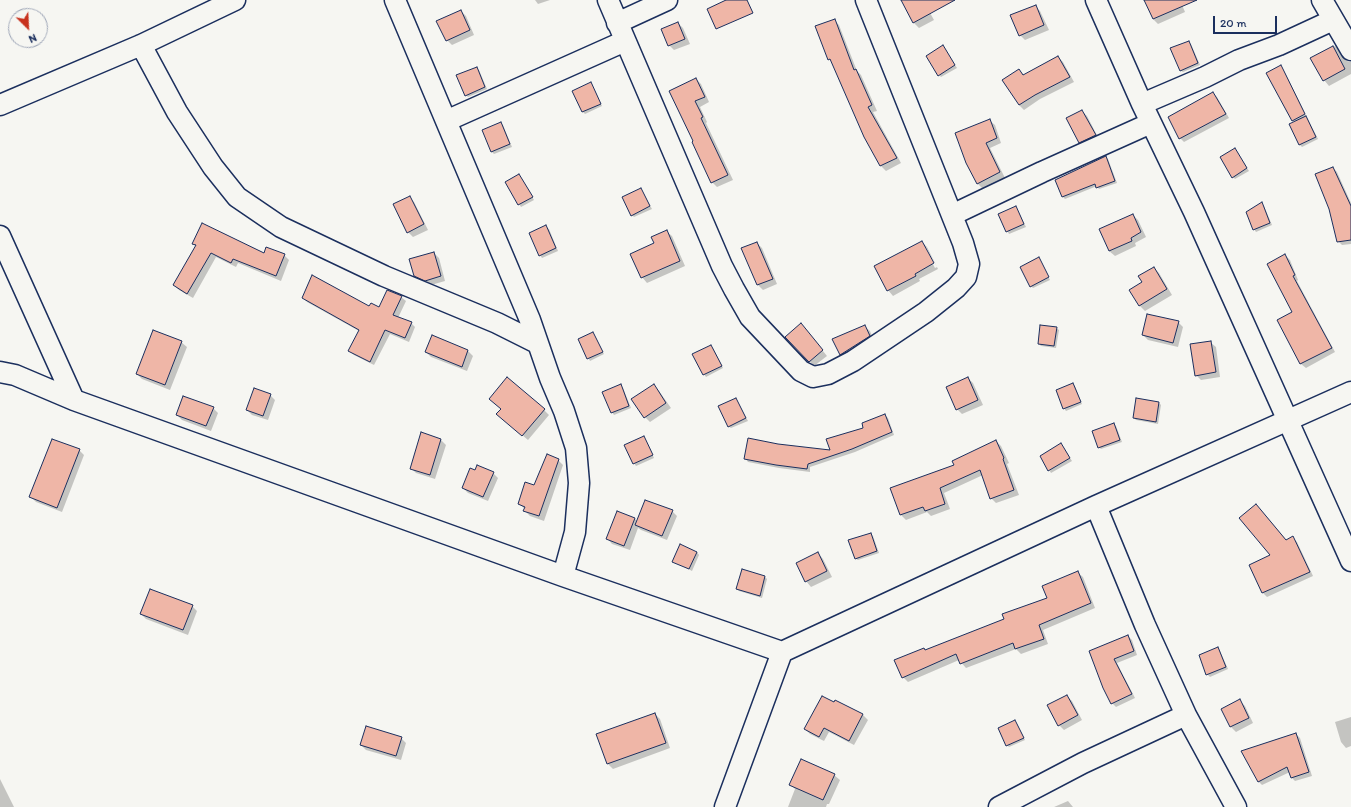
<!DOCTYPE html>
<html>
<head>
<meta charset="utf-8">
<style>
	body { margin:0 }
	#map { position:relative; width:1351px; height:807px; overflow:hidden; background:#f6f6f2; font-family:Itim,sans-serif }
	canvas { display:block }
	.north { position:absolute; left:8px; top:8px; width:40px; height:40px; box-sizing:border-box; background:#f6f6f2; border:1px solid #9ea6b7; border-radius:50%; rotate:156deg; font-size:11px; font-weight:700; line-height:16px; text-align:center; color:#1b2f5e }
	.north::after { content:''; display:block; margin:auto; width:14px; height:18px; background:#c8321e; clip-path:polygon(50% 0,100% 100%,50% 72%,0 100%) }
	.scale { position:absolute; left:1213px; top:16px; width:64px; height:18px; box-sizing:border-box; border:2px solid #1b2f5e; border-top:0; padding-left:5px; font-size:12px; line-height:14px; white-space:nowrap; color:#1b2f5e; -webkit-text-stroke:3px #f6f6f2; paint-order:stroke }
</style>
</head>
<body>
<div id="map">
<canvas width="1351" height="807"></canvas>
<div class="north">N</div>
<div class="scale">20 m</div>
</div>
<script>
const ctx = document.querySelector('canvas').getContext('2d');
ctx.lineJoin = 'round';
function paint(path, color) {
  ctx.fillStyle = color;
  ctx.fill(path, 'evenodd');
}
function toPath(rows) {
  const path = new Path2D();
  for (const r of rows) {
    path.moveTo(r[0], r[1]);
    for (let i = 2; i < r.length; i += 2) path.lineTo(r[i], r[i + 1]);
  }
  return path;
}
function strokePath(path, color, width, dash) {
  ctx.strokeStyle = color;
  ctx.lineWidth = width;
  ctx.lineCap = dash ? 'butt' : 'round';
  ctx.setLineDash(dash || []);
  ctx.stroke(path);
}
paint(toPath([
	[535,0,550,0,538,4],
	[907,0,923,0,934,20,919,28,914,23,903,2],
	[1145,0,1180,0,1185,12,1158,24,1153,19],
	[1035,6,1040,11,1049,30,1025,40,1020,35],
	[461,11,466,16,474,35,452,45,447,40],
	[834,20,839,25,857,71,861,75,877,111,873,112,901,163,886,171,881,166,865,137,834,64,829,59],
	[678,23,683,28,690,44,674,50,669,45],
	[1188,42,1191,44,1200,65,1183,72,1180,70],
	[1335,46,1347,61,1351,62,1351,74,1329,86,1324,80,1312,59],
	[945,49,957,68,941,77,939,75],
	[1058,57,1063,62,1074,82,1040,99,1024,110,1019,105,1019,70,1024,75],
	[476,68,479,70,487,89,468,97,466,95],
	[1283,69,1318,139,1302,147,1300,145,1295,122,1293,120],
	[696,79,701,84,709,102,700,107,707,122,706,123,733,180,717,187,712,182,694,142,670,91],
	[591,83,602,106,585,114,583,112,573,91],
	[1213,93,1217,97,1229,118,1184,142,1180,138],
	[1082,111,1087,116,1100,141,1084,147,1079,142],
	[989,120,995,125,1001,143,990,148,1005,178,983,189,978,184,967,163],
	[500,123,503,125,512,147,494,154,492,152,483,130],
	[1235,149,1249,171,1235,179,1233,177],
	[1106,157,1108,159,1117,183,1099,189,1097,186,1065,199,1063,197,1056,180],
	[1333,168,1337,172,1351,203,1351,244,1342,245,1338,241],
	[519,175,534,200,521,207,506,182],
	[641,189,652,209,634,217,632,215],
	[409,197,414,202,428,230,413,237,408,232],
	[1262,204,1264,206,1272,225,1256,232,1254,229],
	[1016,207,1026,227,1009,234,999,215],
	[1133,215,1138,220,1146,237,1135,243,1136,246,1115,256,1109,251],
	[546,227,549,229,558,251,542,258,540,255],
	[666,231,672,236,685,266,647,283,642,277,655,244],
	[922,242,927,247,938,269,919,279,920,281,893,296,888,290],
	[924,247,926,247,937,267,935,268],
	[193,243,264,255,284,255,289,260,281,281,238,263,236,267,216,257,193,298,179,290,174,285,196,247],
	[757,243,762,248,777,284,763,290,758,285,742,249],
	[434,253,439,258,445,281,431,285,420,281,415,275],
	[1285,255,1290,260,1298,280,1297,281,1335,352,1306,368,1301,364,1278,320,1294,312],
	[1039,259,1050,280,1033,288,1031,286],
	[1154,268,1159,273,1172,295,1145,311,1140,306,1130,290,1143,282],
	[401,297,406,301,398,318,411,323,415,327,409,342,390,334,374,365,354,355,349,351,359,331,307,302,303,298,379,308],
	[1178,322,1183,327,1178,347,1148,340,1143,335],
	[864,326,870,331,874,341,845,359,840,354],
	[1056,328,1059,330,1056,348,1041,346,1039,344],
	[806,330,827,356,814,366,786,337],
	[593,333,604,354,590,361,579,339],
	[432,337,468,351,473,356,467,371,431,357,426,352],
	[181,342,187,347,170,390,142,379,137,374],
	[1210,342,1216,347,1220,377,1201,380,1196,375],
	[713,348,723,368,706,377,704,374],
	[968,378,973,383,983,405,962,414,957,409],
	[1073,384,1075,386,1082,404,1066,411,1064,408],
	[621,386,623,388,631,408,614,415,612,412],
	[654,386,659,391,671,408,650,422,645,417],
	[270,395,275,400,268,420,252,415,247,410],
	[736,399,748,421,731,428,728,426],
	[1159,403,1161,405,1158,424,1136,420,1134,418],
	[213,408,218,413,211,431,182,420,177,415],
	[502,409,544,410,549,415,528,440,497,414],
	[885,415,888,418,894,435,855,452,810,467,810,472,779,468,748,462,745,458,778,445,831,451],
	[1114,424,1116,426,1122,442,1101,449,1099,447],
	[644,437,654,458,636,466,634,463],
	[441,440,446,445,435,479,416,473,411,468],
	[996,441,1001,446,1009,463,1007,464,1019,495,996,503,991,498,983,475,944,493,950,509,931,516,927,512,906,520,901,515,955,466],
	[1061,444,1072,461,1051,473,1041,456],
	[79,450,84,455,62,512,36,502,31,497],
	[558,460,563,465,544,521,530,516,525,511,525,509,519,504],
	[493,473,498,478,488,501,468,493,463,488],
	[1261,510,1287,541,1293,538,1297,542,1313,576,1267,597,1263,593,1250,565,1272,555],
	[672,511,677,516,667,540,641,530,638,528,630,550,612,544,607,538,618,512,635,519,637,521],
	[871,534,873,536,879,553,858,560,855,558],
	[697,552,699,555,692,571,673,561],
	[818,553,823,559,832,577,811,587,806,581],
	[743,571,765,577,767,579,762,598,739,591,737,589],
	[1077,572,1083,577,1095,608,1043,630,1048,644,1021,654,1016,649,966,668,959,660,908,682,903,677,1005,620,1049,598],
	[192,606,197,611,188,635,146,619,141,614],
	[1128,636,1132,640,1137,655,1117,663,1135,698,1116,707,1112,703,1090,651],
	[1218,648,1220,651,1228,669,1210,677,1207,674],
	[1067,696,1072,701,1082,720,1064,730,1059,725],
	[836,701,863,715,868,720,854,745,829,732,824,741,810,734,805,729,835,704],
	[1240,701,1245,706,1253,723,1236,732,1231,727,1222,710],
	[655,714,660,719,670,748,613,769,608,764,597,735],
	[1351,717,1351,746,1346,748,1341,742,1335,722],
	[1015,721,1025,740,1009,747,1007,745],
	[1296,734,1300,738,1312,776,1295,781,1291,777,1290,772,1262,785,1258,781],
	[401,738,406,743,401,760,366,750,361,745],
	[834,775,840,780,829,804,827,804,826,807,788,807,795,789,791,785],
	[0,779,14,807,0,807],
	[1068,801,1073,807,1054,807]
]), '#0003');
const building = toPath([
	[726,0,747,0,753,13,716,29,707,9,726,0],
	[901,0,955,0,913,23,901,0],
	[1144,0,1197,0,1153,19,1144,0],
	[1036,5,1044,25,1019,36,1010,15,1036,5],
	[461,10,470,30,446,41,436,21,461,10],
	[835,19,854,70,856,69,872,105,868,107,897,158,880,166,864,137,830,59,828,60,815,26,835,19],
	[678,22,685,39,668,46,661,29,678,22],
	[1189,41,1198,63,1180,71,1170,48,1189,41],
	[943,45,955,65,938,76,926,56,943,45],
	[1333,46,1345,69,1323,81,1310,58,1333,46],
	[1058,56,1070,77,1035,95,1019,105,1002,80,1019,69,1023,75,1058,56],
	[1281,65,1305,114,1292,121,1266,73,1281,65],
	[477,67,485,87,465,96,456,75,477,67],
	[696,78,705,97,695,101,703,117,701,118,728,175,711,183,692,142,693,141,669,91,696,78],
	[591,82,601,104,582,112,572,91,591,82],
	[1213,92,1226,114,1179,139,1168,117,1213,92],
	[1082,110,1096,135,1079,143,1066,118,1082,110],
	[1306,116,1316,137,1299,145,1289,124,1306,116],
	[990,119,997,138,986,143,1000,172,977,184,966,163,955,133,990,119],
	[501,122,510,144,491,152,482,130,501,122],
	[1235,148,1247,168,1232,178,1220,157,1235,148],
	[1106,156,1115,181,1096,188,1095,184,1062,197,1055,180,1106,156],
	[1333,167,1351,206,1351,240,1337,242,1329,209,1315,174,1333,167],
	[519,174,533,197,518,205,505,182,519,174],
	[641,188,650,206,631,216,622,197,641,188],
	[410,196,424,224,407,233,393,204,410,196],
	[1262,202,1270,223,1253,230,1246,212,1262,202],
	[1016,206,1024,224,1006,232,998,214,1016,206],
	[1133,214,1141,232,1131,238,1132,241,1109,251,1099,229,1133,214],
	[202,223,264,253,266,247,285,254,276,276,233,259,231,263,211,253,187,294,173,285,196,245,192,244,202,223],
	[546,225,556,248,539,256,529,233,546,225],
	[667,230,680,261,641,278,630,254,654,243,651,237,667,230],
	[922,241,934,263,915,274,916,276,887,291,874,266,922,241],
	[757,242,773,279,757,285,741,248,757,242],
	[434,252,441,276,425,281,414,276,409,259,434,252],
	[1285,254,1295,275,1293,276,1332,348,1300,364,1277,320,1292,312,1267,264,1285,254],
	[1039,257,1049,277,1030,287,1020,267,1039,257],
	[1154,267,1167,289,1139,306,1129,290,1142,282,1138,276,1154,267],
	[312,275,369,306,371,303,379,307,387,290,402,296,393,315,412,322,405,338,385,330,370,362,348,351,359,330,302,298,312,275],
	[1147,314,1179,321,1173,343,1142,335,1147,314],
	[801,323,823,350,809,362,785,337,801,323],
	[865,325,870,336,840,355,832,339,865,325],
	[1040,325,1057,327,1054,346,1038,344,1040,325],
	[153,330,182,341,165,385,136,374,153,330],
	[593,332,603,352,587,359,578,339,593,332],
	[432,335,468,350,462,367,425,352,432,335],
	[1211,341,1216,372,1195,376,1190,344,1211,341],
	[711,345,722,366,703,375,692,354,711,345],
	[507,377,545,409,522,436,496,414,501,409,489,399,507,377],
	[968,377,978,400,956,410,946,387,968,377],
	[1073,383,1081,402,1063,409,1056,390,1073,383],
	[621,384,629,406,611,413,602,392,621,384],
	[654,384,666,403,644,418,631,399,654,384],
	[254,388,271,394,263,416,246,410,254,388],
	[183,396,214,407,206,426,176,415,183,396],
	[736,398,746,418,728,427,718,406,736,398],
	[1136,398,1159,402,1156,422,1133,418,1136,398],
	[885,414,892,432,852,449,808,464,807,469,776,465,744,459,748,438,778,444,830,450,826,439,863,428,862,423,885,414],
	[1114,423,1120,440,1098,448,1092,431,1114,423],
	[421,432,441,439,430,475,410,469,421,432],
	[644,436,653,455,633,464,624,445,644,436],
	[52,439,80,449,57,508,29,497,52,439],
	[996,440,1004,458,1003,459,1014,490,990,499,980,470,940,488,945,504,925,511,923,507,900,515,890,488,954,465,952,461,996,440],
	[1061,443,1070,458,1048,471,1040,456,1061,443],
	[547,454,559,459,539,516,523,511,525,507,518,504,525,482,534,485,547,454],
	[477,465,494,472,483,497,462,488,470,468,475,470,477,465],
	[645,500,673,510,662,536,635,525,645,500],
	[1256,504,1286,540,1293,536,1310,572,1262,593,1249,565,1270,555,1239,518,1256,504],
	[617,511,635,518,624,546,606,539,617,511],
	[871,533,877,551,855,559,848,540,871,533],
	[680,544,697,552,689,569,672,562,680,544],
	[818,552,827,571,805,582,796,563,818,552],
	[742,569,765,576,760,596,736,589,742,569],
	[1078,571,1091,603,1039,625,1044,639,1015,649,1013,643,960,664,956,654,902,678,894,660,924,648,925,650,1004,619,1002,614,1047,598,1042,586,1078,571],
	[150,589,193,605,183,630,140,614,150,589],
	[1128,635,1134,651,1114,659,1132,694,1111,704,1103,688,1089,651,1128,635],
	[1218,647,1226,667,1206,675,1199,655,1218,647],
	[1067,695,1078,715,1058,726,1047,705,1067,695],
	[822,696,834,702,835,700,863,714,849,741,824,728,819,737,804,729,822,696],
	[1240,699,1249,718,1230,727,1221,709,1240,699],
	[655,713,666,743,607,764,596,734,655,713],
	[1015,720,1024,738,1006,746,998,728,1015,720],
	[366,726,402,737,396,756,360,745,366,726],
	[1296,733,1309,772,1291,778,1287,767,1258,782,1241,751,1296,733],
	[801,759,835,774,823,800,789,785,801,759]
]);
paint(building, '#efb6a7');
strokePath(building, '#1b2f5e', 1);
const minor = toPath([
	[395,0,530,320,550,378,564,411,576,448,579,483,575,532,563,576],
	[608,0,722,266,734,289,750,317,801,371,813,377,828,374,853,361,926,312,956,288,966,277,969,264,963,243,866,0],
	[1096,0,1142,104,1194,212,1351,561],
	[1322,0,1351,50],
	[617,23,667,0],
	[141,45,177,112,213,167,237,197,281,227,384,276,497,323,537,343],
	[1142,104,1205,77,1239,60,1279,45,1333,20],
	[0,105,141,45,235,0],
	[446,121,625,41],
	[952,215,1042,172,1151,123],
	[0,236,74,400],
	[0,372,15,375,74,400,563,576,782,652,1096,506,1351,392],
	[1096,506,1145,625,1186,715,1236,807],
	[725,807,782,652],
	[999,807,1083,763,1186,715]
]);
strokePath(minor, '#1b2f5e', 23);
strokePath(minor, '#f6f6f2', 20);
</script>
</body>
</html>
